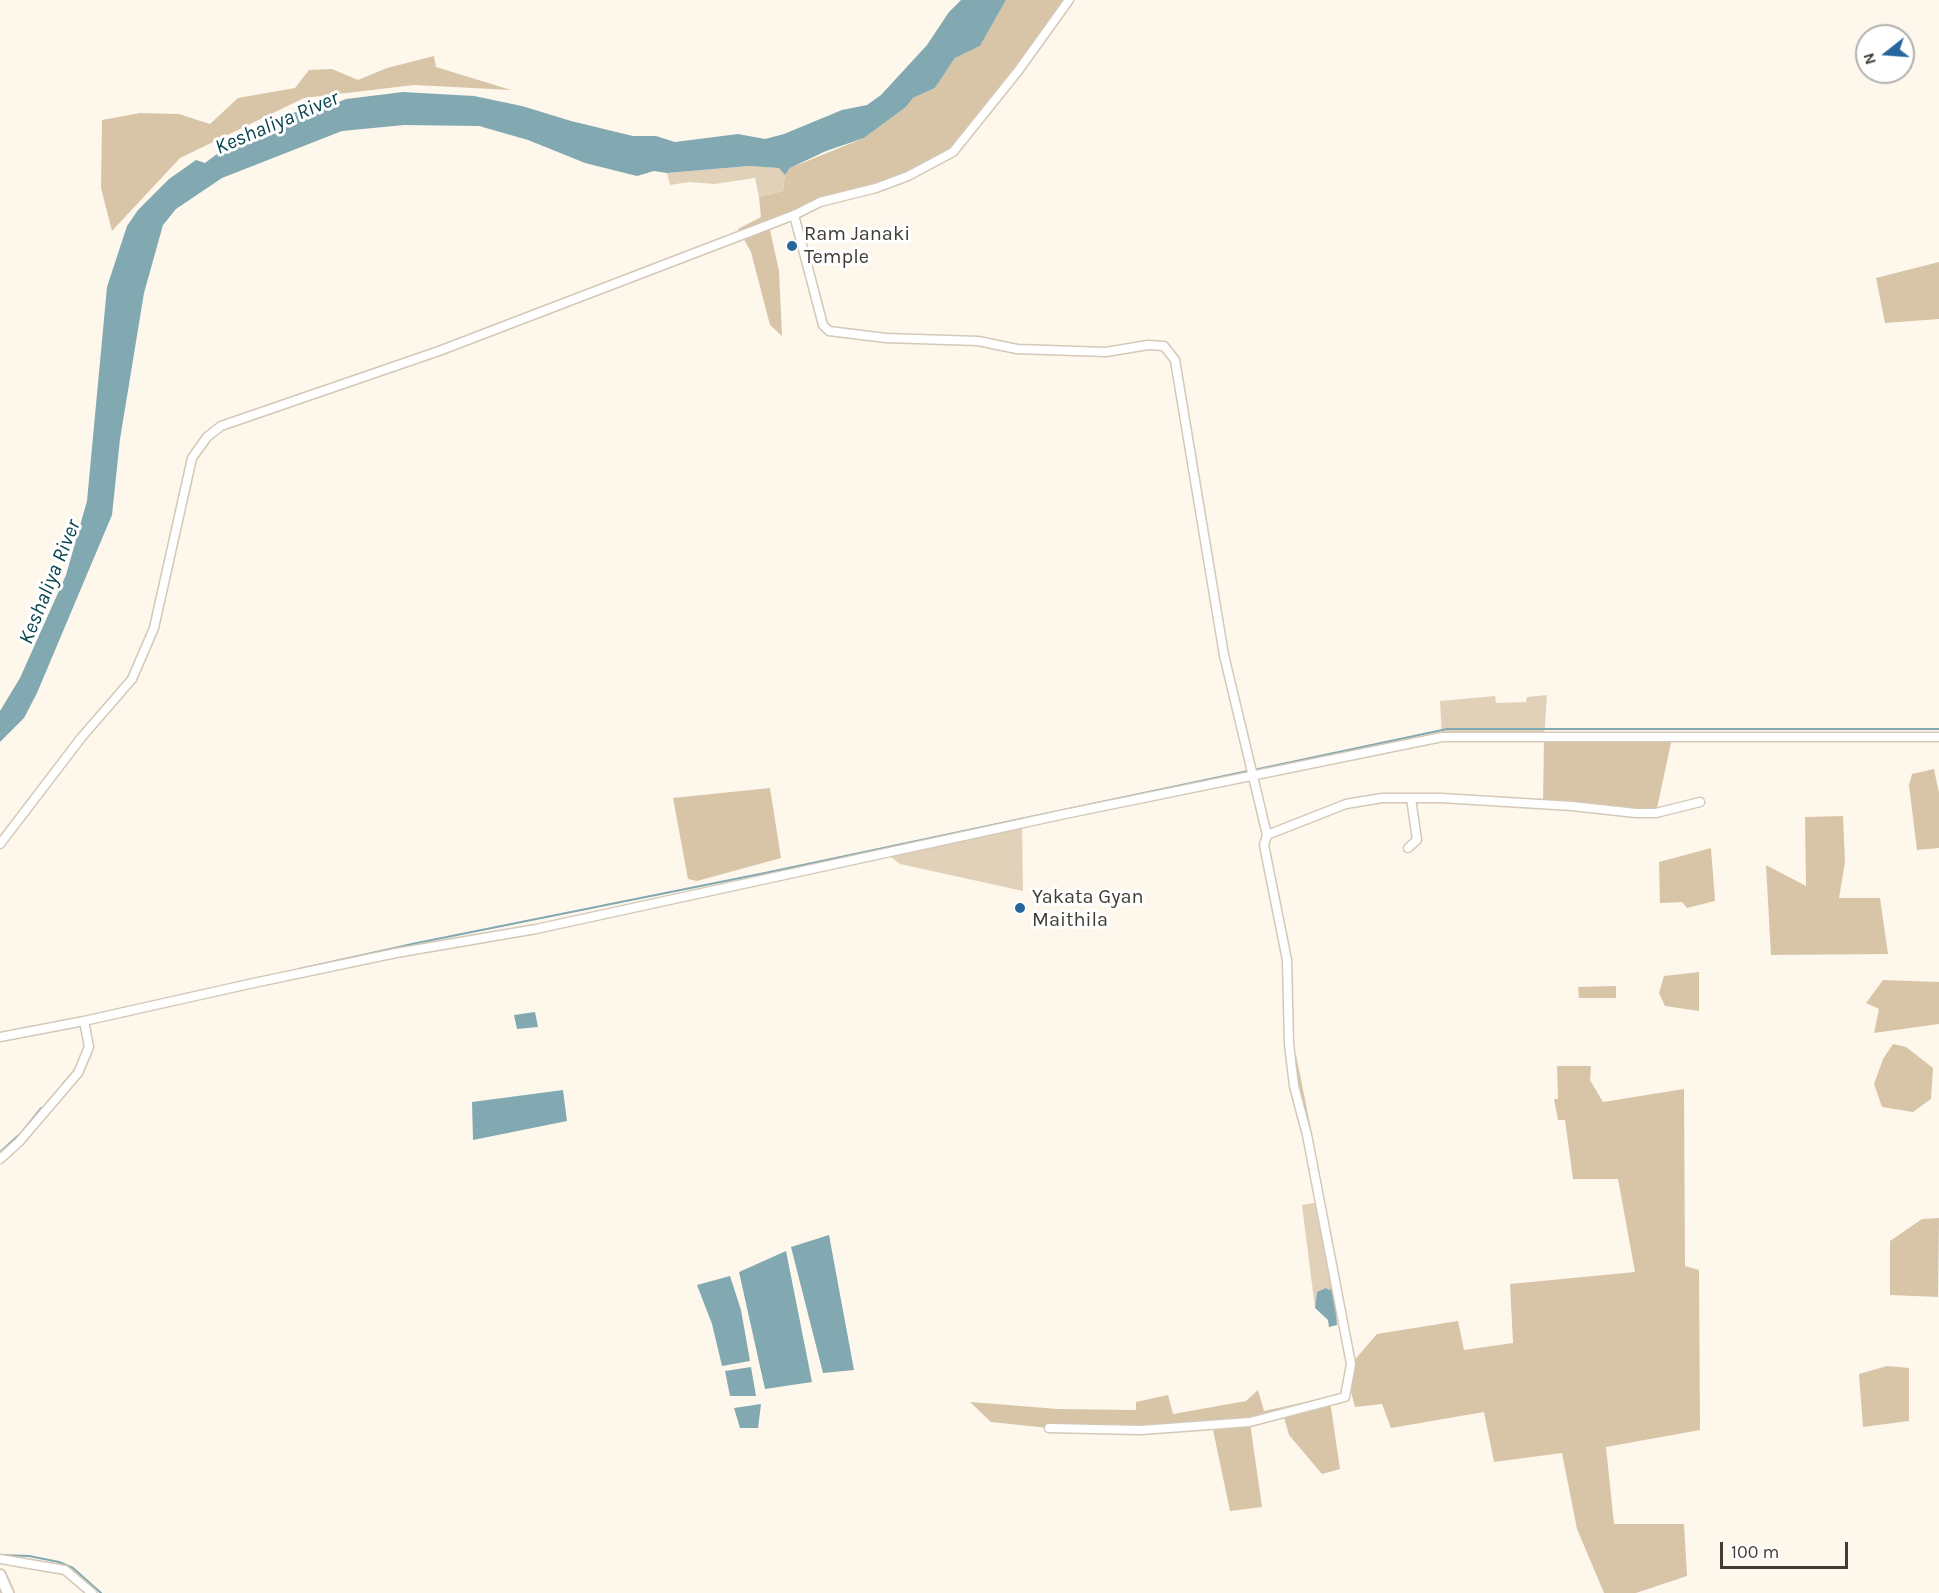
<!DOCTYPE html>
<html>
<head>
<meta charset="utf-8">
<style>
	body { margin:0 }
	#map { position:relative; width:1939px; height:1593px; overflow:hidden; background:#fef7ec; font-family:Karla,sans-serif }
	canvas { display:block }
	.north { position:absolute; left:1855px; top:24px; width:60px; height:60px; box-sizing:border-box; background:#fff; border:2px solid #b3b1ae; border-radius:50%; rotate:253deg; font-size:16px; font-weight:700; line-height:24px; text-align:center; color:#413c35 }
	.north::after { content:''; display:block; margin:auto; width:21px; height:27px; background:#26669c; clip-path:polygon(50% 0,100% 100%,50% 72%,0 100%) }
	.scale { position:absolute; left:1720px; top:1542px; width:128px; height:27px; box-sizing:border-box; border:3px solid #413c35; border-top:0; padding-left:8px; font-size:18px; line-height:21px; white-space:nowrap; color:#413c35; -webkit-text-stroke:4px #fff; paint-order:stroke }
</style>
</head>
<body>
<div id="map">
<canvas width="1939" height="1593"></canvas>
<div class="north">N</div>
<div class="scale">100 m</div>
</div>
<script>
const ctx = document.querySelector('canvas').getContext('2d');
ctx.lineJoin = 'round';
function paint(path, color) {
  ctx.fillStyle = color;
  ctx.fill(path, 'evenodd');
}
function toPath(rows) {
  const path = new Path2D();
  for (const r of rows) {
    path.moveTo(r[0], r[1]);
    for (let i = 2; i < r.length; i += 2) path.lineTo(r[i], r[i + 1]);
  }
  return path;
}
function strokePath(path, color, width, dash) {
  ctx.strokeStyle = color;
  ctx.lineWidth = width;
  ctx.lineCap = dash ? 'butt' : 'round';
  ctx.setLineDash(dash || []);
  ctx.stroke(path);
}
function label(font, color, halo, rows, align = 'center') {
  ctx.font = font + ' Karla,sans-serif';
  ctx.lineWidth = 6;
  ctx.setLineDash([]);
  ctx.textBaseline = 'middle';
  ctx.strokeStyle = halo;
  ctx.fillStyle = color;
  for (const [text, x, y, turn = 0] of rows) {
    ctx.save();
    ctx.translate(x, y);
    ctx.rotate((+turn || 0) * Math.PI / 180);
    ctx.textAlign = isNaN(turn) ? turn : align;
    if (halo) ctx.strokeText(text, 0, 0);
    ctx.fillText(text, 0, 0);
    ctx.restore();
  }
}
paint(toPath([
	[749,166,780,168,785,175,783,191,759,197,755,178,715,184,689,182,670,185,667,173],
	[1547,695,1544,739,1442,737,1440,701,1495,696,1496,703,1526,702,1527,697],
	[1022,824,1023,891,900,864,887,854],
	[1320,1202,1336,1285,1329,1290,1317,1292,1315,1308,1302,1205]
]), '#e2d1b9');
paint(toPath([
	[1006,0,1069,0,953,152,908,176,820,202,770,230,779,271,782,336,770,325,751,252,738,229,761,217,759,197,783,191,785,175,790,168,864,138,906,107,913,98,935,88,955,58,980,46],
	[434,56,436,67,511,90,414,85,304,98,180,158,112,231,101,188,102,120,140,113,179,114,210,124,238,98,295,88,309,70,332,69,358,80,387,68],
	[1939,262,1939,319,1885,323,1876,278],
	[1672,738,1656,813,1543,805,1544,739],
	[1934,769,1939,793,1939,848,1917,850,1909,785,1912,774],
	[770,788,781,858,697,881,688,879,673,798],
	[1843,816,1845,862,1839,898,1880,898,1888,954,1771,955,1766,865,1806,886,1805,817],
	[1711,848,1715,901,1687,908,1682,902,1660,903,1659,862],
	[1699,972,1699,1011,1665,1006,1659,993,1664,976],
	[1883,980,1939,982,1939,1024,1874,1033,1879,1009,1866,1003],
	[1616,986,1616,998,1579,998,1578,987],
	[1893,1044,1906,1047,1933,1068,1931,1099,1913,1112,1882,1107,1874,1084,1883,1059],
	[1296,1055,1312,1134,1307,1135,1291,1057],
	[1557,1066,1591,1066,1590,1080,1603,1102,1684,1089,1685,1266,1699,1270,1700,1430,1606,1447,1614,1524,1684,1524,1687,1576,1636,1593,1604,1593,1577,1529,1562,1453,1494,1462,1484,1412,1391,1428,1382,1404,1355,1407,1348,1380,1351,1364,1377,1334,1458,1321,1464,1350,1513,1343,1510,1284,1635,1272,1618,1179,1573,1179,1565,1120,1558,1120,1554,1099,1558,1099],
	[1939,1218,1938,1297,1890,1295,1890,1241,1922,1219],
	[1887,1366,1909,1368,1909,1421,1863,1427,1859,1374],
	[1258,1390,1264,1411,1319,1399,1320,1404,1330,1401,1340,1469,1322,1474,1289,1435,1283,1414,1250,1423,1262,1507,1230,1511,1212,1425,1049,1428,991,1422,970,1402,1058,1409,1136,1410,1136,1402,1168,1395,1173,1414,1246,1401]
]), '#d8c5a8');
paint(toPath([
	[961,0,1006,0,980,46,955,58,935,88,913,98,906,107,864,138,826,151,790,168,785,175,779,168,749,166,667,173,654,171,637,176,585,163,528,140,479,126,404,125,342,131,222,178,176,209,163,225,144,293,120,439,112,515,37,693,24,718,0,742,0,711,20,678,66,575,87,501,107,287,127,226,138,210,169,179,196,160,205,163,237,139,289,112,312,113,346,99,403,92,474,96,522,106,571,121,633,136,656,136,675,142,738,134,765,139,784,134,842,110,867,105,881,95,927,45,949,12],
	[535,1012,538,1027,517,1029,514,1015],
	[563,1090,567,1121,473,1140,472,1102],
	[829,1235,854,1370,823,1373,791,1247],
	[786,1251,812,1382,765,1389,739,1272],
	[730,1276,741,1310,750,1361,722,1366,712,1324,697,1285],
	[1336,1285,1340,1305,1336,1311,1337,1325,1329,1327,1328,1320,1315,1308,1317,1292,1326,1288,1329,1290],
	[751,1367,756,1396,730,1396,725,1371],
	[761,1404,758,1428,740,1428,734,1408]
]), '#82a9b1');
strokePath(toPath([
	[1254,770,1447,729,1939,729],
	[299,969,417,943,765,873,1248,771],
	[62,1085,76,1069],
	[0,1152,21,1133,41,1108],
	[0,1555,29,1556,59,1562,73,1568,101,1593]
]), '#82a9b1', 2);
const minor = toPath([
	[794,215,823,325,829,331,886,338,978,341,1017,349,1106,352,1148,345,1164,346,1175,360,1224,655,1267,835,1264,845,1287,960,1289,1044,1294,1086,1307,1135,1351,1364,1345,1397,1250,1422,1141,1430,1049,1428],
	[1267,835,1346,804,1382,798,1441,798,1572,806,1636,813,1656,813,1700,802],
	[0,844,81,738,132,679,154,628,192,458,207,437,221,426,439,351,794,215,820,202,876,188,908,176,953,152,1018,71,1069,0],
	[1408,848,1417,840,1411,798],
	[0,1037,84,1021],
	[0,1159,19,1142,78,1073,89,1047,84,1021,249,984,396,953,536,929,1065,814,1442,737,1939,737],
	[0,1559,65,1570,92,1593]
]);
const tertiary = toPath([
	[0,1575,8,1593]
]);
strokePath(minor, '#d4c8b7', 11);
strokePath(tertiary, '#d4c8b7', 14);
strokePath(minor, '#fff', 8);
strokePath(tertiary, '#fff', 10);
for (const [x, y, r, color] of [
	[792,246,6,"#26669c"],
	[1020,908,6,"#26669c"]
]) {
  const dot = new Path2D();
  dot.arc(x, y, r, 0, 2 * Math.PI);
  ctx.fillStyle = color;
  ctx.fill(dot);
  strokePath(dot, '#fff', 2);
}
label('20px', '#413c35', '#fff', [
	["Ram Janaki",804,234],
	["Temple",804,257],
	["Yakata Gyan",1032,897],
	["Maithila",1032,920]
], 'left');
label('italic 21px', '#07454f', '#fff', [
	["Keshaliya River",277,123,-23],
	["Keshaliya River",50,582,-68]
]);
</script>
</body>
</html>
